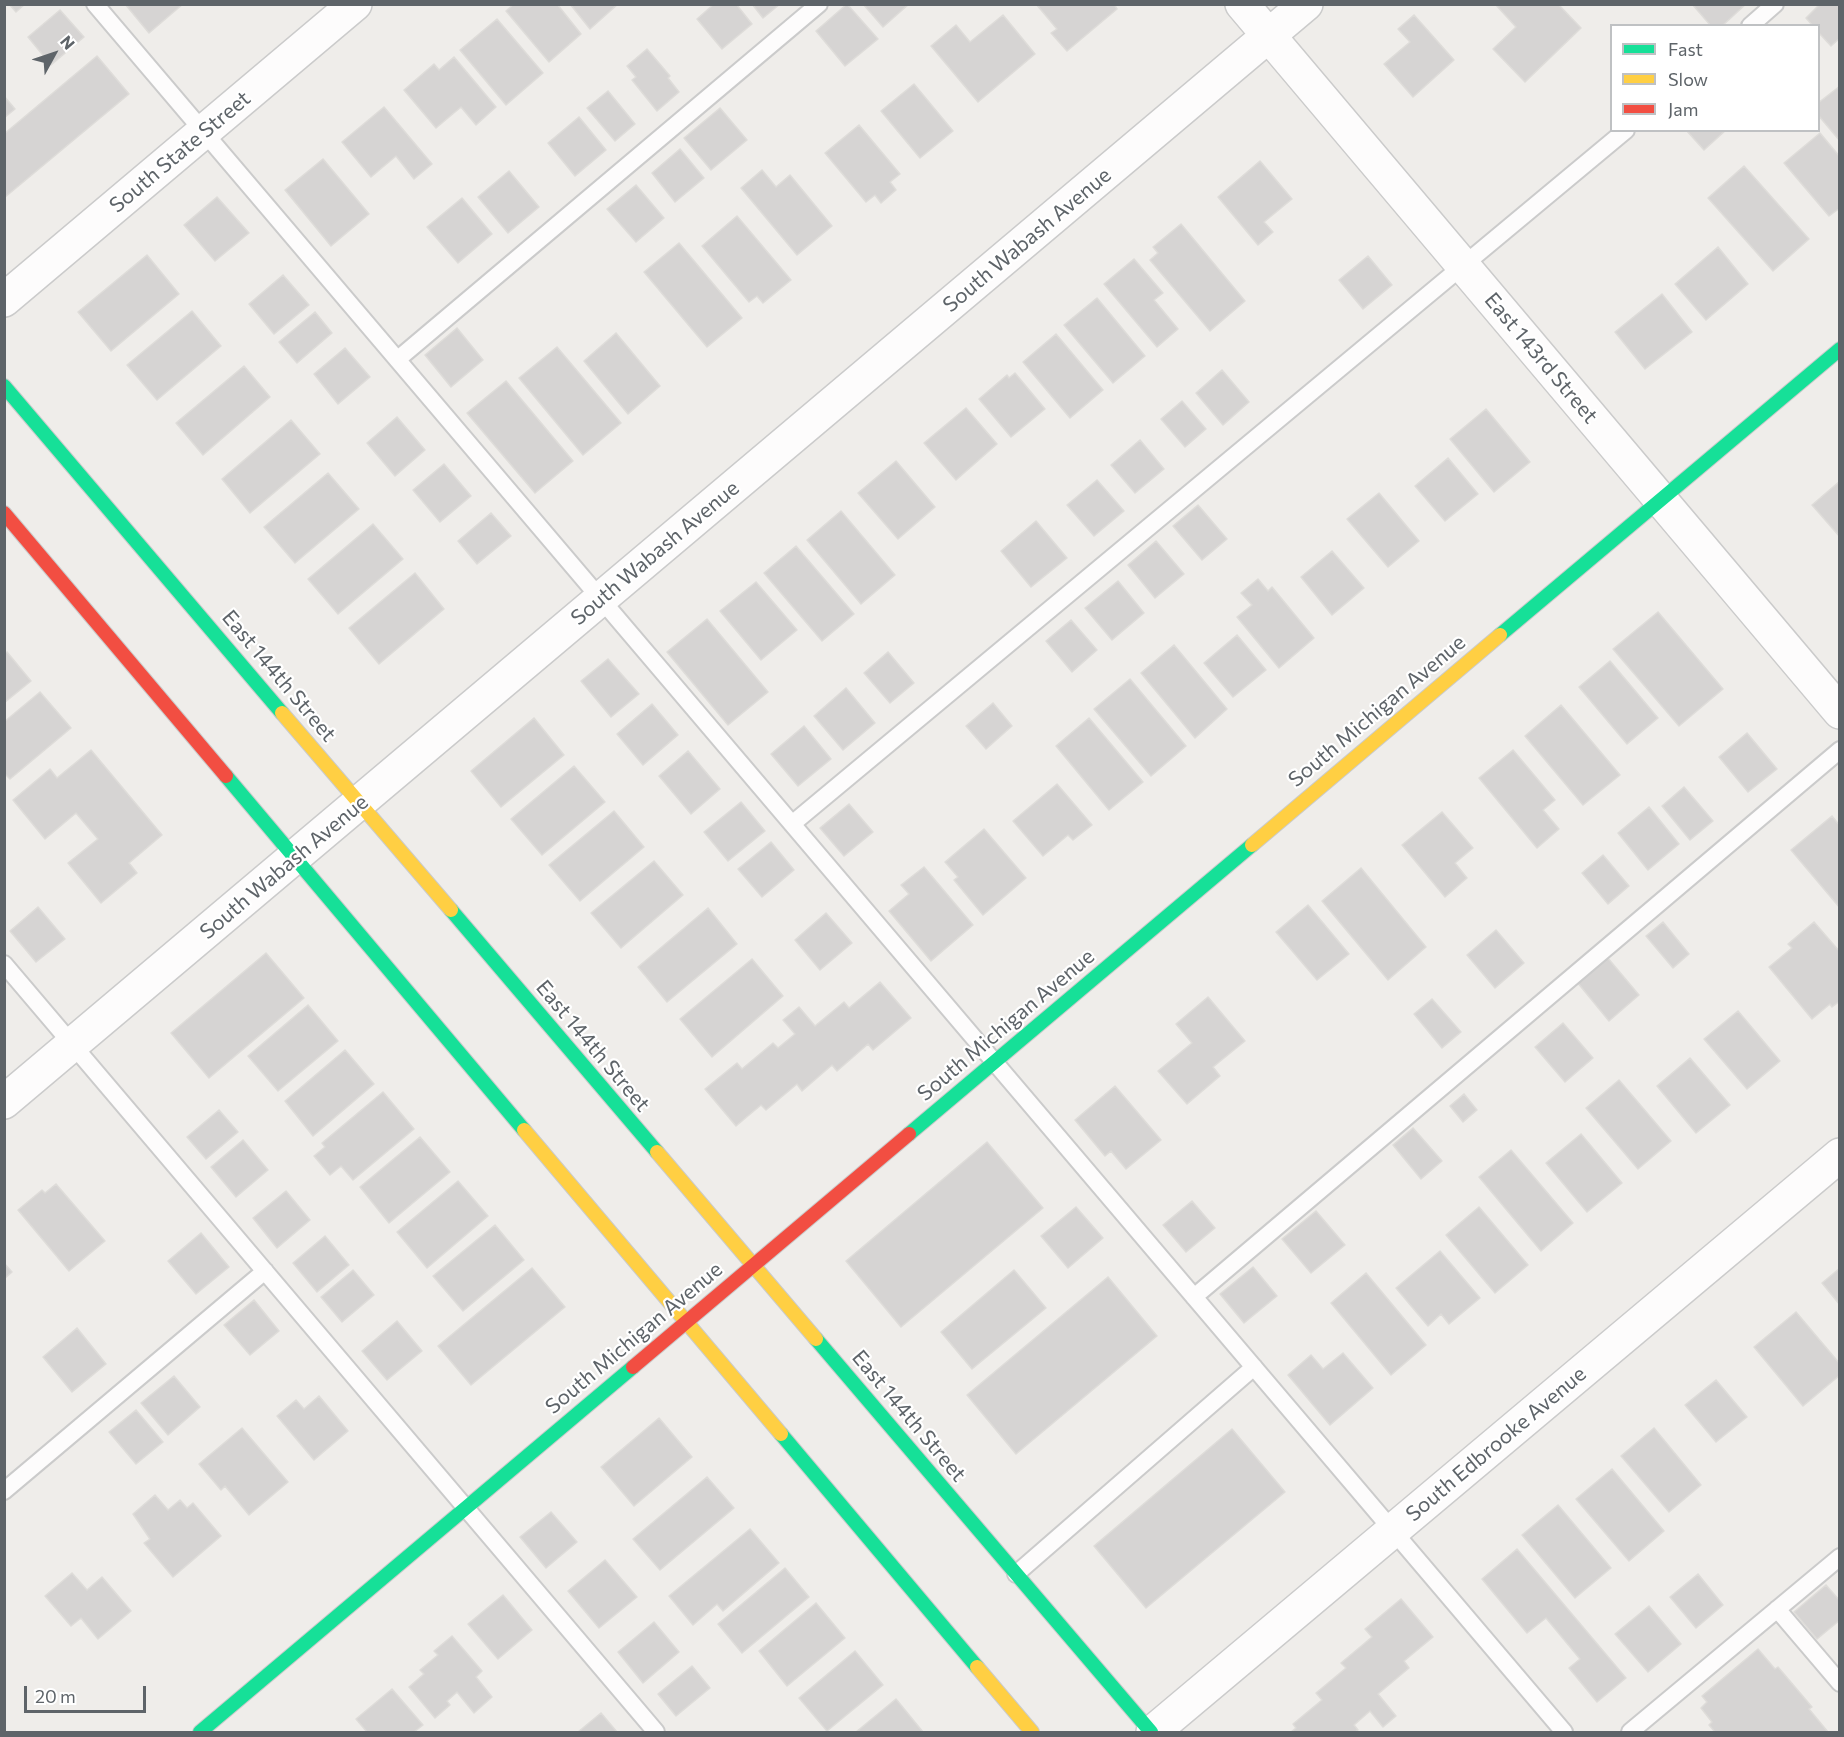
<!DOCTYPE html>
<html>
<head>
<meta charset="utf-8">
<style>
	body { margin:0 }
	#map { position:relative; width:1844px; height:1737px; overflow:hidden; background:#efedea; font-family:Commissioner,sans-serif }
	canvas { display:block }
	.frame { position:absolute; inset:0; border:6px solid #5e6469; pointer-events:none }
	.legend { position:absolute; left:1610px; top:24px; width:210px; height:108px; box-sizing:border-box; background:#fff; border:2px solid #bfc1c3; margin:0; padding:8px 10px; list-style:none; font-size:18px; color:#5e6469 }
	.legend li { display:flex; align-items:center; gap:12px; height:30px }
	.legend b { width:30px; border:2px solid #bfc1c3 }
	.north { position:absolute; left:24px; top:24px; width:60px; height:60px; -webkit-text-stroke:4px #fff; paint-order:stroke; rotate:50deg; font-size:16px; font-weight:700; line-height:24px; text-align:center; color:#5e6469 }
	.north::after { content:''; display:block; margin:auto; width:21px; height:27px; background:#5e6469; clip-path:polygon(50% 0,100% 100%,50% 72%,0 100%) }
	.scale { position:absolute; left:24px; top:1686px; width:122px; height:27px; box-sizing:border-box; border:3px solid #5e6469; border-top:0; padding-left:8px; font-size:18px; line-height:21px; white-space:nowrap; color:#5e6469; -webkit-text-stroke:4px #fff; paint-order:stroke }
</style>
</head>
<body>
<div id="map">
<canvas width="1844" height="1737"></canvas>
<div class="frame"></div>
<ul class="legend">
<li><b style="height:8px;background:#16e098"></b>Fast</li>
<li><b style="height:8px;background:#ffcf43"></b>Slow</li>
<li><b style="height:8px;background:#f24e42"></b>Jam</li>
</ul>
<div class="north">N</div>
<div class="scale">20 m</div>
</div>
<script>
const ctx = document.querySelector('canvas').getContext('2d');
ctx.lineJoin = 'round';
function paint(path, color) {
  ctx.fillStyle = color;
  ctx.fill(path, 'evenodd');
}
function toPath(rows) {
  const path = new Path2D();
  for (const r of rows) {
    path.moveTo(r[0], r[1]);
    for (let i = 2; i < r.length; i += 2) path.lineTo(r[i], r[i + 1]);
  }
  return path;
}
function strokePath(path, color, width, dash) {
  ctx.strokeStyle = color;
  ctx.lineWidth = width;
  ctx.lineCap = dash ? 'butt' : 'round';
  ctx.setLineDash(dash || []);
  ctx.stroke(path);
}
function label(font, color, halo, rows, align = 'center') {
  ctx.font = font + ' Commissioner,sans-serif';
  ctx.lineWidth = 4.5;
  ctx.setLineDash([]);
  ctx.textBaseline = 'middle';
  ctx.strokeStyle = halo;
  ctx.fillStyle = color;
  for (const [text, x, y, turn = 0] of rows) {
    ctx.save();
    ctx.translate(x, y);
    ctx.rotate((+turn || 0) * Math.PI / 180);
    ctx.textAlign = isNaN(turn) ? turn : align;
    if (halo) ctx.strokeText(text, 0, 0);
    ctx.fillText(text, 0, 0);
    ctx.restore();
  }
}
const building = toPath([
	[9,4,25,4,16,12,9,4],
	[125,4,183,4,149,33,125,4],
	[514,4,557,4,581,34,549,62,506,11,514,4],
	[570,4,618,4,590,29,570,4],
	[714,4,736,4,752,24,722,49,697,19,714,4],
	[752,4,780,4,763,18,752,4],
	[847,4,878,39,845,66,816,31,847,4],
	[863,4,909,4,883,27,863,4],
	[1036,4,1114,4,1117,9,1067,51,1051,33,1057,29,1036,4],
	[1495,4,1558,4,1581,28,1525,82,1493,49,1516,27,1495,4],
	[1692,4,1746,4,1722,26,1711,26,1692,4],
	[1820,4,1840,4,1840,38,1831,46,1818,32,1818,26,1813,26,1806,18,1820,4],
	[60,10,84,37,51,65,28,37,60,10],
	[1003,15,1035,54,978,102,931,46,956,25,970,42,1003,15],
	[1414,15,1454,60,1413,97,1384,64,1410,42,1398,29,1414,15],
	[497,19,543,73,506,105,460,50,497,19],
	[647,49,670,76,668,78,679,92,657,111,632,80,636,77,627,66,647,49],
	[97,56,129,94,4,198,4,134,97,56],
	[454,57,496,107,476,125,461,107,436,128,404,90,434,64,439,70,454,57],
	[914,84,953,131,920,158,881,111,914,84],
	[1840,86,1840,141,1818,115,1818,103,1840,86],
	[608,91,635,124,615,141,587,108,608,91],
	[4,96,15,109,4,118,4,96],
	[384,107,432,164,414,179,396,156,371,177,342,142,384,107],
	[720,108,747,140,711,170,684,138,720,108],
	[579,117,606,150,575,176,548,143,579,117],
	[859,125,900,174,890,182,896,190,881,203,875,195,866,202,825,153,859,125],
	[1686,130,1726,130,1704,150,1686,130],
	[1820,133,1840,157,1840,208,1829,216,1784,163,1820,133],
	[680,149,704,178,675,202,652,173,680,149],
	[323,159,369,214,331,246,285,190,323,159],
	[1260,161,1292,199,1264,222,1273,232,1258,245,1218,197,1260,161],
	[1744,166,1809,239,1773,271,1708,198,1744,166],
	[762,170,776,187,790,175,832,226,797,255,741,188,762,170],
	[509,171,539,207,508,233,478,197,509,171],
	[636,185,664,218,636,242,607,209,636,185],
	[217,197,249,233,215,261,184,225,217,197],
	[462,198,492,234,458,263,427,227,462,198],
	[737,216,791,280,763,303,757,296,749,302,702,246,737,216],
	[1181,224,1245,301,1210,331,1150,260,1158,253,1153,247,1181,224],
	[679,243,742,318,707,347,644,272,679,243],
	[1718,247,1748,284,1706,320,1675,284,1718,247],
	[147,255,179,294,111,351,78,312,147,255],
	[1368,256,1392,285,1363,309,1339,280,1368,256],
	[1134,259,1163,293,1154,300,1178,329,1157,347,1104,284,1134,259],
	[283,275,309,305,274,334,249,304,283,275],
	[1662,294,1692,332,1645,369,1615,332,1662,294],
	[1097,298,1145,356,1113,383,1064,325,1097,298],
	[192,311,221,346,157,400,127,365,192,311],
	[315,312,332,333,297,363,279,342,315,312],
	[457,328,483,360,451,387,425,355,457,328],
	[616,333,660,386,628,414,584,361,616,333],
	[1056,334,1103,390,1070,418,1023,362,1056,334],
	[557,347,621,423,583,455,519,378,557,347],
	[345,348,370,377,338,404,314,374,345,348],
	[244,366,270,397,203,455,176,423,244,366],
	[1222,370,1249,402,1223,425,1196,393,1222,370],
	[1015,373,1045,409,1011,437,979,399,1007,375,1009,378,1015,373],
	[506,381,573,461,535,493,467,413,506,381],
	[1182,401,1206,429,1185,447,1161,419,1182,401],
	[966,408,997,444,956,480,924,443,966,408],
	[1486,409,1530,462,1494,492,1450,439,1486,409],
	[397,417,425,450,395,476,367,443,397,417],
	[291,420,320,454,250,513,222,479,291,420],
	[1140,440,1164,469,1135,493,1111,465,1140,440],
	[1448,458,1478,494,1445,521,1415,486,1448,458],
	[896,461,935,507,898,539,858,493,896,461],
	[444,464,471,496,440,522,413,490,444,464],
	[328,473,359,509,295,563,264,527,328,473],
	[1097,480,1124,511,1094,536,1067,505,1097,480],
	[1840,481,1840,537,1812,505,1840,481],
	[1379,493,1419,541,1388,567,1347,519,1379,493],
	[1198,505,1227,539,1202,560,1173,526,1198,505],
	[841,511,895,575,861,604,807,540,841,511],
	[491,513,511,536,477,564,458,541,491,513],
	[1036,521,1067,558,1031,587,1001,551,1036,521],
	[373,524,403,559,338,614,308,579,373,524],
	[1156,541,1184,574,1155,598,1128,565,1156,541],
	[796,546,854,614,822,641,764,573,796,546],
	[1332,551,1364,588,1332,615,1301,577,1332,551],
	[415,573,444,609,379,664,349,628,415,573],
	[1258,579,1268,591,1272,587,1314,638,1279,668,1237,617,1252,605,1241,593,1258,579],
	[1118,581,1144,613,1112,640,1085,608,1118,581],
	[756,582,797,630,761,660,720,611,756,582],
	[1658,612,1723,689,1679,726,1613,649,1658,612],
	[707,619,768,692,728,725,667,652,707,619],
	[1071,620,1097,650,1072,672,1046,641,1071,620],
	[1237,635,1266,670,1233,697,1204,663,1237,635],
	[1174,645,1227,709,1195,738,1141,673,1174,645],
	[7,652,31,681,4,703,4,654,7,652],
	[888,652,914,683,890,703,864,673,888,652],
	[608,659,639,694,611,717,581,681,608,659],
	[1610,661,1658,718,1627,744,1579,687,1610,661],
	[1130,679,1186,746,1151,776,1094,709,1130,679],
	[846,688,875,723,843,750,814,716,846,688],
	[40,692,71,728,10,779,4,773,4,722,40,692],
	[993,703,1012,726,986,749,966,726,993,703],
	[652,704,678,735,643,765,617,734,652,704],
	[1561,705,1620,775,1583,805,1525,736,1561,705],
	[534,718,564,755,501,807,471,771,534,718],
	[1089,718,1143,782,1109,810,1056,746,1089,718],
	[804,726,831,759,798,786,771,754,804,726],
	[1747,733,1777,769,1748,792,1719,757,1747,733],
	[91,750,162,835,129,863,137,873,101,903,68,863,98,839,76,813,45,839,13,800,50,769,57,778,91,750],
	[1513,750,1555,800,1543,810,1559,829,1537,848,1479,778,1513,750],
	[688,751,720,789,691,814,659,776,688,751],
	[574,766,605,802,542,855,511,819,574,766],
	[1057,784,1092,825,1073,840,1068,835,1043,856,1013,821,1057,784],
	[1684,787,1713,821,1690,840,1662,806,1684,787],
	[741,802,765,831,728,861,704,832,741,802],
	[849,804,873,832,844,856,820,828,849,804],
	[1649,807,1679,844,1648,870,1618,833,1649,807],
	[614,811,644,847,580,901,549,865,614,811],
	[1442,812,1473,848,1455,863,1467,878,1445,897,1402,845,1442,812],
	[1832,816,1840,826,1840,908,1791,850,1832,816],
	[984,829,1026,878,983,915,954,880,958,877,945,862,984,829],
	[771,842,794,870,762,897,738,869,771,842],
	[1603,855,1629,886,1608,904,1582,873,1603,855],
	[654,861,683,895,621,948,591,913,654,861],
	[924,867,973,925,931,961,889,911,909,894,901,885,924,867],
	[1361,868,1426,947,1388,980,1322,901,1361,868],
	[1308,905,1349,954,1317,980,1276,932,1308,905],
	[38,907,65,939,36,962,10,931,38,907],
	[708,908,737,944,667,1002,638,967,708,908],
	[826,913,852,943,820,970,795,940,826,913],
	[1663,922,1689,954,1673,968,1646,936,1663,922],
	[1814,922,1840,952,1840,1001,1832,1007,1830,1004,1812,1019,1769,967,1792,948,1788,944,1814,922],
	[1496,930,1524,963,1495,988,1467,955,1496,930],
	[266,953,304,998,209,1078,171,1033,266,953],
	[1607,957,1639,995,1609,1021,1577,982,1607,957],
	[752,959,783,996,712,1057,680,1019,752,959],
	[880,982,911,1018,873,1050,868,1044,837,1071,832,1065,802,1091,797,1084,766,1110,761,1105,736,1126,705,1089,737,1063,742,1069,773,1043,778,1048,795,1034,783,1020,799,1007,815,1026,844,1002,849,1008,880,982],
	[1208,997,1245,1041,1213,1067,1220,1076,1187,1104,1158,1071,1192,1043,1176,1024,1208,997],
	[1432,999,1461,1032,1442,1048,1414,1014,1432,999],
	[308,1005,338,1041,278,1091,248,1056,308,1005],
	[1738,1011,1780,1061,1747,1089,1704,1039,1738,1011],
	[1563,1023,1593,1058,1565,1082,1535,1047,1563,1023],
	[345,1050,374,1084,313,1136,285,1101,345,1050],
	[1690,1058,1730,1105,1696,1133,1657,1086,1690,1058],
	[1619,1080,1671,1141,1638,1169,1586,1108,1619,1080],
	[1115,1086,1161,1140,1126,1169,1111,1151,1105,1156,1075,1120,1115,1086],
	[383,1092,414,1129,353,1180,341,1166,330,1175,314,1156,325,1147,322,1143,383,1092],
	[1464,1094,1477,1110,1463,1122,1450,1106,1464,1094],
	[219,1110,238,1132,206,1159,187,1137,219,1110],
	[1413,1128,1442,1161,1421,1179,1393,1145,1413,1128],
	[1581,1134,1622,1183,1587,1212,1546,1163,1581,1134],
	[420,1137,450,1172,389,1223,360,1187,420,1137],
	[243,1140,268,1170,236,1197,211,1167,243,1140],
	[987,1142,1043,1208,901,1327,846,1261,987,1142],
	[1511,1150,1573,1223,1541,1251,1479,1177,1511,1150],
	[458,1181,488,1216,427,1268,397,1232,458,1181],
	[56,1184,105,1241,69,1271,18,1210,42,1190,45,1193,56,1184],
	[286,1191,310,1220,277,1248,253,1218,286,1191],
	[1192,1201,1215,1228,1186,1252,1163,1225,1192,1201],
	[1076,1207,1103,1238,1068,1268,1041,1236,1076,1207],
	[1479,1207,1528,1265,1495,1293,1446,1235,1479,1207],
	[1316,1211,1345,1245,1311,1273,1282,1239,1316,1211],
	[495,1225,524,1260,463,1311,433,1276,495,1225],
	[201,1233,229,1267,196,1294,168,1261,201,1233],
	[325,1236,349,1265,317,1292,293,1263,325,1236],
	[1440,1251,1480,1298,1449,1324,1441,1314,1428,1326,1396,1288,1440,1251],
	[4,1263,12,1272,4,1279,4,1263],
	[1253,1267,1277,1296,1244,1323,1220,1294,1253,1267],
	[532,1268,565,1307,471,1385,438,1346,532,1268],
	[1840,1268,1840,1305,1822,1283,1840,1268],
	[353,1270,374,1295,342,1322,321,1297,353,1270],
	[1014,1270,1046,1308,972,1369,941,1332,1014,1270],
	[1366,1273,1426,1345,1391,1375,1331,1303,1366,1273],
	[1108,1277,1157,1336,1016,1454,967,1395,1108,1277],
	[254,1300,279,1331,250,1355,224,1325,254,1300],
	[1796,1312,1840,1364,1840,1375,1803,1406,1754,1347,1796,1312],
	[397,1321,422,1351,387,1380,362,1351,397,1321],
	[77,1328,106,1364,72,1392,43,1357,77,1328],
	[1343,1353,1373,1388,1330,1425,1288,1375,1311,1355,1323,1369,1343,1353],
	[174,1376,200,1407,168,1435,141,1403,174,1376],
	[1716,1380,1747,1417,1716,1442,1685,1405,1716,1380],
	[319,1396,348,1431,314,1460,277,1416,296,1400,304,1409,319,1396],
	[136,1410,163,1442,136,1464,109,1432,136,1410],
	[659,1418,692,1457,634,1506,601,1467,659,1418],
	[242,1428,288,1482,249,1515,225,1486,221,1490,199,1464,242,1428],
	[1654,1428,1701,1485,1669,1512,1621,1456,1654,1428],
	[1232,1429,1285,1492,1146,1608,1094,1546,1232,1429],
	[1612,1469,1664,1531,1629,1561,1576,1499,1612,1469],
	[707,1477,734,1508,660,1570,633,1539,707,1477],
	[155,1495,168,1510,180,1500,187,1508,193,1503,221,1536,173,1577,144,1543,150,1539,133,1514,155,1495],
	[1558,1505,1611,1568,1575,1598,1522,1535,1558,1505],
	[551,1512,577,1542,546,1568,520,1537,551,1512],
	[750,1529,779,1563,723,1611,717,1604,693,1625,669,1596,750,1529],
	[1517,1549,1626,1678,1597,1702,1569,1668,1580,1659,1546,1618,1527,1633,1482,1579,1517,1549],
	[605,1560,637,1597,599,1628,568,1591,605,1560],
	[785,1568,809,1597,742,1653,718,1624,785,1568],
	[72,1573,87,1590,102,1577,131,1611,98,1639,81,1618,71,1626,45,1596,72,1573],
	[1698,1574,1723,1605,1696,1628,1670,1597,1698,1574],
	[1826,1585,1840,1601,1840,1620,1817,1639,1794,1612,1826,1585],
	[503,1595,532,1630,498,1659,468,1624,503,1595],
	[1401,1599,1433,1637,1404,1661,1409,1668,1378,1694,1396,1716,1383,1727,1370,1711,1354,1725,1358,1730,1355,1732,1291,1732,1296,1728,1293,1724,1322,1700,1316,1693,1346,1668,1341,1663,1372,1637,1365,1629,1401,1599],
	[816,1603,845,1638,787,1686,759,1651,816,1603],
	[1649,1606,1681,1644,1648,1672,1615,1634,1649,1606],
	[654,1622,679,1652,643,1683,618,1652,654,1622],
	[452,1636,482,1671,476,1677,492,1697,474,1713,457,1692,447,1701,450,1705,435,1718,409,1687,424,1674,420,1670,438,1655,434,1651,452,1636],
	[1758,1649,1775,1669,1778,1667,1812,1707,1809,1709,1828,1732,1715,1732,1709,1725,1712,1722,1701,1708,1707,1702,1702,1696,1758,1649],
	[855,1651,883,1685,827,1731,799,1698,855,1651],
	[692,1666,710,1688,676,1716,658,1694,692,1666],
	[392,1689,423,1725,414,1732,367,1732,356,1719,392,1689],
	[896,1699,923,1732,856,1732,896,1699],
	[601,1713,617,1732,578,1732,601,1713]
]);
paint(building, '#d6d4d3');
strokePath(building, '#dedcd9', 1.5);
const lane = toPath([
	[95,4,1564,1732],
	[1750,26,1775,4],
	[398,359,819,4],
	[792,824,1626,130],
	[4,964,656,1732],
	[1194,1297,1840,750],
	[4,1491,265,1271],
	[1016,1574,1254,1367],
	[1777,1609,1840,1683],
	[1630,1732,1840,1557]
]);
const street = toPath([
	[1242,4,1840,712],
	[4,300,355,4],
	[4,1102,1306,4],
	[1153,1732,1840,1155]
]);
const fast = toPath([
	[4,386,282,713],
	[1500,635,1840,349],
	[226,776,524,1130],
	[451,910,657,1152],
	[909,1134,1252,845],
	[816,1339,1151,1732],
	[781,1434,977,1667],
	[200,1732,633,1367]
]);
const slow = toPath([
	[282,713,451,910],
	[1252,845,1500,635],
	[524,1130,781,1434],
	[657,1152,816,1339],
	[977,1667,1032,1732]
]);
const jam = toPath([
	[4,513,226,776],
	[633,1367,909,1134]
]);
strokePath(lane, '#cbcbcb', 20);
strokePath(street, '#cbcbcb', 36);
strokePath(fast, '#cacbcb', 16);
strokePath(slow, '#cacbcb', 16);
strokePath(jam, '#cacbcb', 16);
strokePath(lane, '#fdfcfc', 16);
strokePath(street, '#fdfcfc', 33);
strokePath(fast, '#16e098', 14);
strokePath(slow, '#ffcf43', 14);
strokePath(jam, '#f24e42', 14);
label('21px', '#5e6469', '#fff', [
	["South State Street",180,152,-40],
	["South Wabash Avenue",1027,240,-40],
	["East 143rd Street",1541,358,50],
	["South Wabash Avenue",655,553,-40],
	["East 144th Street",279,676,50],
	["South Michigan Avenue",1377,711,-40],
	["South Wabash Avenue",284,867,-40],
	["South Michigan Avenue",1006,1025,-40],
	["East 144th Street",593,1046,50],
	["South Michigan Avenue",634,1338,-40],
	["East 144th Street",909,1416,50],
	["South Edbrooke Avenue",1496,1444,-40]
]);
</script>
</body>
</html>
